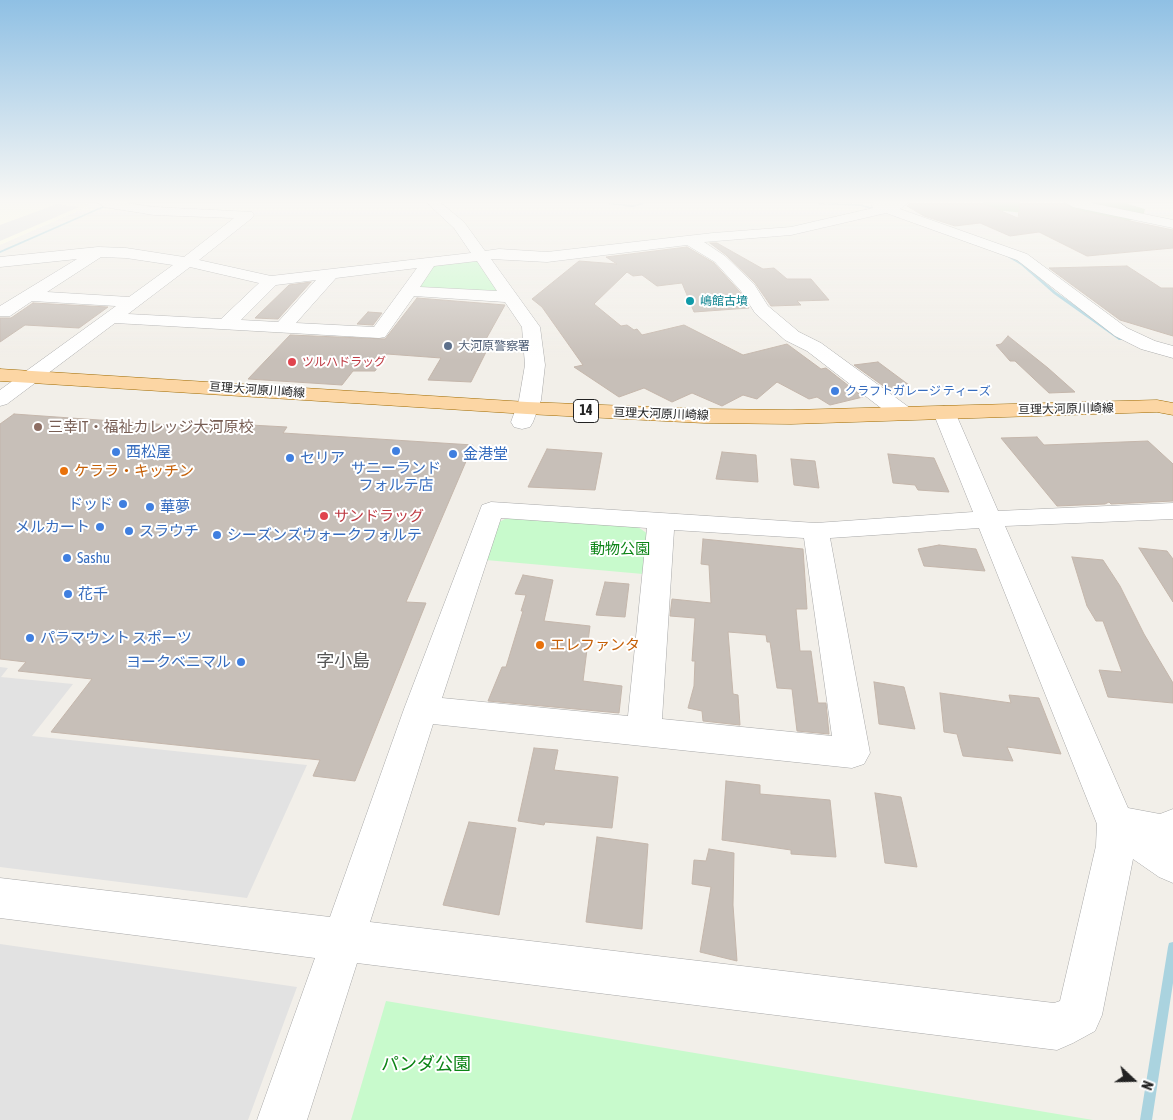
<!DOCTYPE html>
<html>
<head>
<meta charset="utf-8">
<style>
	body { margin:0 }
	#map { position:relative; width:1173px; height:1120px; overflow:hidden; background:#f2efe9; font-family:"Asap Condensed",sans-serif }
	canvas { display:block }
	.north { position:absolute; left:1108px; top:1055px; width:50px; height:50px; -webkit-text-stroke:4px #fff; paint-order:stroke; rotate:111deg; font-size:14px; font-weight:700; line-height:20px; text-align:center; color:#222 }
	.north::after { content:''; display:block; margin:auto; width:18px; height:22px; background:#222; clip-path:polygon(50% 0,100% 100%,50% 72%,0 100%) }
</style>
</head>
<body>
<div id="map">
<canvas width="1173" height="1120"></canvas>
<div class="north">N</div>
</div>
<script>
const ctx = document.querySelector('canvas').getContext('2d');
ctx.lineJoin = 'round';
function paint(path, color) {
  ctx.fillStyle = color;
  ctx.fill(path, 'evenodd');
}
function toPath(rows) {
  const path = new Path2D();
  for (const r of rows) {
    path.moveTo(r[0], r[1]);
    for (let i = 2; i < r.length; i += 2) path.lineTo(r[i], r[i + 1]);
  }
  return path;
}
function strokePath(path, color, width, dash) {
  ctx.strokeStyle = color;
  ctx.lineWidth = width;
  ctx.lineCap = dash ? 'butt' : 'round';
  ctx.setLineDash(dash || []);
  ctx.stroke(path);
}
function label(font, color, halo, rows, align = 'center') {
  ctx.font = font + ' "Asap Condensed","Noto Sans JP",sans-serif';
  ctx.lineWidth = 4;
  ctx.setLineDash([]);
  ctx.textBaseline = 'middle';
  ctx.strokeStyle = halo;
  ctx.fillStyle = color;
  for (const [text, x, y, turn = 0] of rows) {
    ctx.save();
    ctx.translate(x, y);
    ctx.rotate((+turn || 0) * Math.PI / 180);
    ctx.textAlign = isNaN(turn) ? turn : align;
    if (halo) ctx.strokeText(text, 0, 0);
    ctx.fillText(text, 0, 0);
    ctx.restore();
  }
}
paint(toPath([
	[0,203,86,203,89,206,0,245]
]), '#ffffe5');
paint(toPath([
	[925,203,1125,203,1145,209,1143,216,1123,223]
]), '#add19e');
paint(toPath([
	[478,260,499,290,496,293,418,288,432,266],
	[509,517,638,527,648,534,643,574,486,560,499,522],
	[386,1001,1093,1120,351,1120]
]), '#c8facc');
paint(toPath([
	[57,204,79,207,0,241,0,225],
	[0,667,8,668,1,677,73,684,32,736,307,765,247,898,0,867],
	[0,944,297,987,248,1120,0,1120]
]), '#e2e2e2');
paint(toPath([
	[110,203,114,203,0,253,0,251,110,203],
	[608,203,633,205,641,203,646,203,633,207,609,204,608,203],
	[817,203,860,204,881,210,879,211,860,206,818,204,817,203],
	[1006,254,1008,254,1023,263,1056,292,1123,338,1123,340,1119,340,1054,294,1021,265,1006,256,1006,254],
	[1173,942,1173,983,1152,1120,1140,1120,1168,947,1169,943,1173,942]
]), '#aad3df');
const building = toPath([
	[910,203,982,203,1018,218,1020,203,1064,203,1073,209,1173,230,1173,248,1087,256,1039,232,1010,236,980,223,955,226,924,216,907,206,910,203],
	[710,243,717,243,763,269,774,268,787,279,811,279,829,300,797,301,801,305,771,306,755,283,726,255,710,243],
	[687,247,714,263,740,292,749,308,694,312,682,283,657,286,642,275,633,276,627,272,594,304,621,326,627,325,634,330,637,329,642,335,684,325,743,355,787,344,821,369,826,368,863,397,830,405,817,397,809,399,777,382,757,399,743,395,722,406,692,393,672,402,644,388,619,397,574,367,583,365,542,307,532,299,579,261,617,264,606,257,687,247],
	[1127,266,1161,288,1173,288,1173,336,1120,320,1049,268,1127,266],
	[311,282,278,319,255,318,289,285,311,282],
	[417,298,505,305,480,350,487,350,471,382,428,380,441,358,387,354,375,371,353,371,342,385,248,379,290,335,385,339,417,298],
	[33,303,108,307,79,328,25,325,0,342,0,318,11,318,33,303],
	[368,312,382,313,373,325,357,324,368,312],
	[1008,336,1048,368,1075,392,1049,393,1015,361,1010,361,996,345,1001,344,1008,336],
	[878,362,909,385,889,390,854,365,878,362],
	[14,414,227,429,232,424,287,427,283,433,473,445,406,602,426,603,355,781,313,776,320,760,51,732,92,679,18,671,26,662,0,659,0,424,14,414],
	[1037,437,1044,445,1148,441,1173,464,1173,501,1111,504,1109,502,1105,504,1057,506,1001,438,1037,437],
	[547,449,602,453,595,490,528,487,547,449],
	[722,452,756,455,758,482,716,479,722,452],
	[888,454,934,458,949,492,918,490,915,485,893,483,888,454],
	[791,459,815,461,819,488,794,485,791,459],
	[703,539,803,549,807,609,796,609,800,651,811,651,818,703,826,703,829,734,797,731,792,689,777,688,770,642,767,642,766,635,728,632,733,694,738,695,740,725,703,721,702,711,688,708,694,686,695,661,692,661,695,618,670,616,672,599,711,603,709,565,701,564,703,539],
	[939,545,976,549,985,571,924,566,918,549,939,545],
	[1139,548,1167,551,1173,559,1173,602,1139,548],
	[1072,557,1103,560,1120,586,1144,634,1173,683,1173,703,1108,697,1099,670,1122,672,1103,621,1096,621,1087,606,1072,557],
	[523,575,553,580,544,621,590,626,583,681,622,686,619,713,488,701,502,667,506,667,523,611,521,611,526,595,515,594,523,575],
	[605,582,629,584,625,617,596,615,605,582],
	[874,682,904,687,915,729,879,724,874,682],
	[940,693,1011,703,1009,695,1039,698,1061,754,1007,747,1013,761,963,756,957,734,944,732,940,693],
	[534,748,558,750,554,770,618,777,612,828,545,822,544,825,518,821,534,748],
	[726,781,760,785,760,794,830,800,836,857,791,854,791,850,722,840,726,781],
	[875,793,901,797,917,867,885,863,875,793],
	[469,822,516,828,499,915,443,905,469,822],
	[597,837,648,844,642,929,586,922,597,837],
	[709,849,734,853,733,905,737,961,700,952,711,887,692,884,694,860,706,861,709,849]
]);
paint(building, '#c7bfb8');
strokePath(building, '#c4b6ab', 1);
const minor = toPath([
	[98,203,127,203,154,207,252,212,254,215,252,218,199,260,271,276,471,253,454,228,427,203,441,203,464,222,485,251,499,249,547,252,713,233,791,227,873,208,871,205,873,203,908,203,900,209,1027,254,1127,328,1155,341,1173,346,1173,358,1141,349,1115,336,1017,260,886,213,791,235,704,242,725,256,754,284,768,306,799,332,821,343,910,408,913,413,910,418,902,419,894,418,807,351,785,340,755,313,741,291,715,262,687,245,547,262,491,259,540,327,545,365,541,400,533,422,530,427,522,429,514,427,511,422,519,400,525,365,522,327,505,302,414,296,385,337,379,338,115,323,7,404,0,406,0,390,116,306,32,301,10,316,0,316,0,306,77,259,0,267,0,257,98,247,126,248,184,257,234,218,154,215,104,207,98,203],
	[101,257,126,258,173,265,129,297,47,292,101,257],
	[477,261,497,291,420,287,434,266,477,261],
	[190,267,259,283,221,319,128,314,190,267],
	[417,268,374,327,296,323,336,278,417,268],
	[316,280,278,322,241,320,276,285,316,280],
	[1066,203,1091,203,1173,220,1173,228,1073,207,1066,203],
	[944,406,952,407,955,412,998,511,1173,503,1173,519,1005,526,1128,808,1160,814,1173,809,1173,883,1159,877,1133,859,1102,1015,1095,1031,1073,1043,1057,1050,357,963,307,1120,257,1120,315,958,0,918,0,878,330,917,404,709,482,505,491,502,816,523,973,512,933,412,936,407,944,406],
	[501,518,647,528,628,716,442,698,501,518],
	[979,528,1097,824,1096,846,1060,1001,1054,1003,370,922,433,724,852,768,864,764,870,753,830,538,979,528],
	[674,530,804,538,832,736,662,719,674,530]
]);
const major = toPath([
	[0,369,527,402,704,409,791,410,1157,400,1173,403,1173,415,1157,412,791,424,704,423,527,414,0,381,0,369]
]);
strokePath(minor, '#a9a9a9', 1);
strokePath(major, '#a06b00', 1);
paint(minor, '#fff');
paint(major, '#fcd6a4');
const sky = ctx.createLinearGradient(0, 0, 0, 360);
sky.addColorStop(0, '#8fc0e4');
sky.addColorStop(0.56, '#f9f8f5');
sky.addColorStop(1, '#f9f8f500');
ctx.fillStyle = sky;
ctx.fillRect(0, 0, 1173, 360);
for (const [x, y, r, color] of [
	[690,301,5,"#0f9aa8"],
	[448,346,5,"#5c6f8a"],
	[292,362,5,"#e0444e"],
	[835,391,5,"#3f7fe0"],
	[38,427,5,"#8d6e63"],
	[396,451,5,"#3f7fe0"],
	[116,452,5,"#3f7fe0"],
	[453,454,5,"#3f7fe0"],
	[290,458,5,"#3f7fe0"],
	[64,471,5,"#e8710a"],
	[123,504,5,"#3f7fe0"],
	[150,507,5,"#3f7fe0"],
	[324,516,5,"#e0444e"],
	[100,527,5,"#3f7fe0"],
	[129,531,5,"#3f7fe0"],
	[217,535,5,"#3f7fe0"],
	[67,558,5,"#3f7fe0"],
	[68,594,5,"#3f7fe0"],
	[30,638,5,"#3f7fe0"],
	[540,645,5,"#e8710a"],
	[241,662,5,"#3f7fe0"]
]) {
  const dot = new Path2D();
  dot.arc(x, y, r, 0, 2 * Math.PI);
  ctx.fillStyle = color;
  ctx.fill(dot);
  strokePath(dot, '#fff', 2);
}
label('12px', '#0d838f', '#fff', [
	["嶋館古墳",700,301]
], 'left');
label('12px', '#4e5e75', '#fff', [
	["大河原警察署",458,346]
], 'left');
label('12px', '#be3a42', '#fff', [
	["ツルハドラッグ",302,362]
], 'left');
label('12px', '#222', '#fff', [
	["亘理大河原川崎線",257,390,4],
	["亘理大河原川崎線",1066,409,-1],
	["亘理大河原川崎線",661,414,2]
]);
label('12px', '#366cbe', '#fff', [
	["クラフトガレージ ティーズ",845,391]
], 'left');
for (const [x, y, w] of [
	[586,411,25]
]) {
  const box = new Path2D();
  box.roundRect(x - w / 2, y - 11.5, w, 23, 4);
  ctx.fillStyle = '#fff';
  ctx.fill(box);
  strokePath(box, '#222', 1);
}
label('bold 14px', '#222', null, [
	["14",586,411]
]);
label('15px', '#785e54', '#fff', [
	["三幸IT・福祉カレッジ大河原校",48,427]
], 'left');
label('15px', '#366cbe', '#fff', [
	["西松屋",126,452],
	["金港堂",463,454],
	["セリア",300,458],
	["サニーランド",396,468,"center"],
	["フォルテ店",396,485,"center"],
	["ドッド",113,504,"right"],
	["華夢",160,507],
	["メルカート",90,527,"right"],
	["スラウチ",139,531],
	["シーズンズウォークフォルテ",227,535],
	["Sashu",77,558],
	["花千",78,594],
	["パラマウント スポーツ",40,638],
	["ヨークベニマル",231,662,"right"]
], 'left');
label('15px', '#c56008', '#fff', [
	["ケララ・キッチン",74,471],
	["エレファンタ",550,645]
], 'left');
label('15px', '#be3a42', '#fff', [
	["サンドラッグ",334,516]
], 'left');
label('15px', '#0c8416', '#fff', [
	["動物公園",620,549]
]);
label('18px', '#555', '#fff', [
	["字小島",343,661]
]);
label('18px', '#0c8416', '#fff', [
	["パンダ公園",426,1064]
]);
</script>
</body>
</html>
